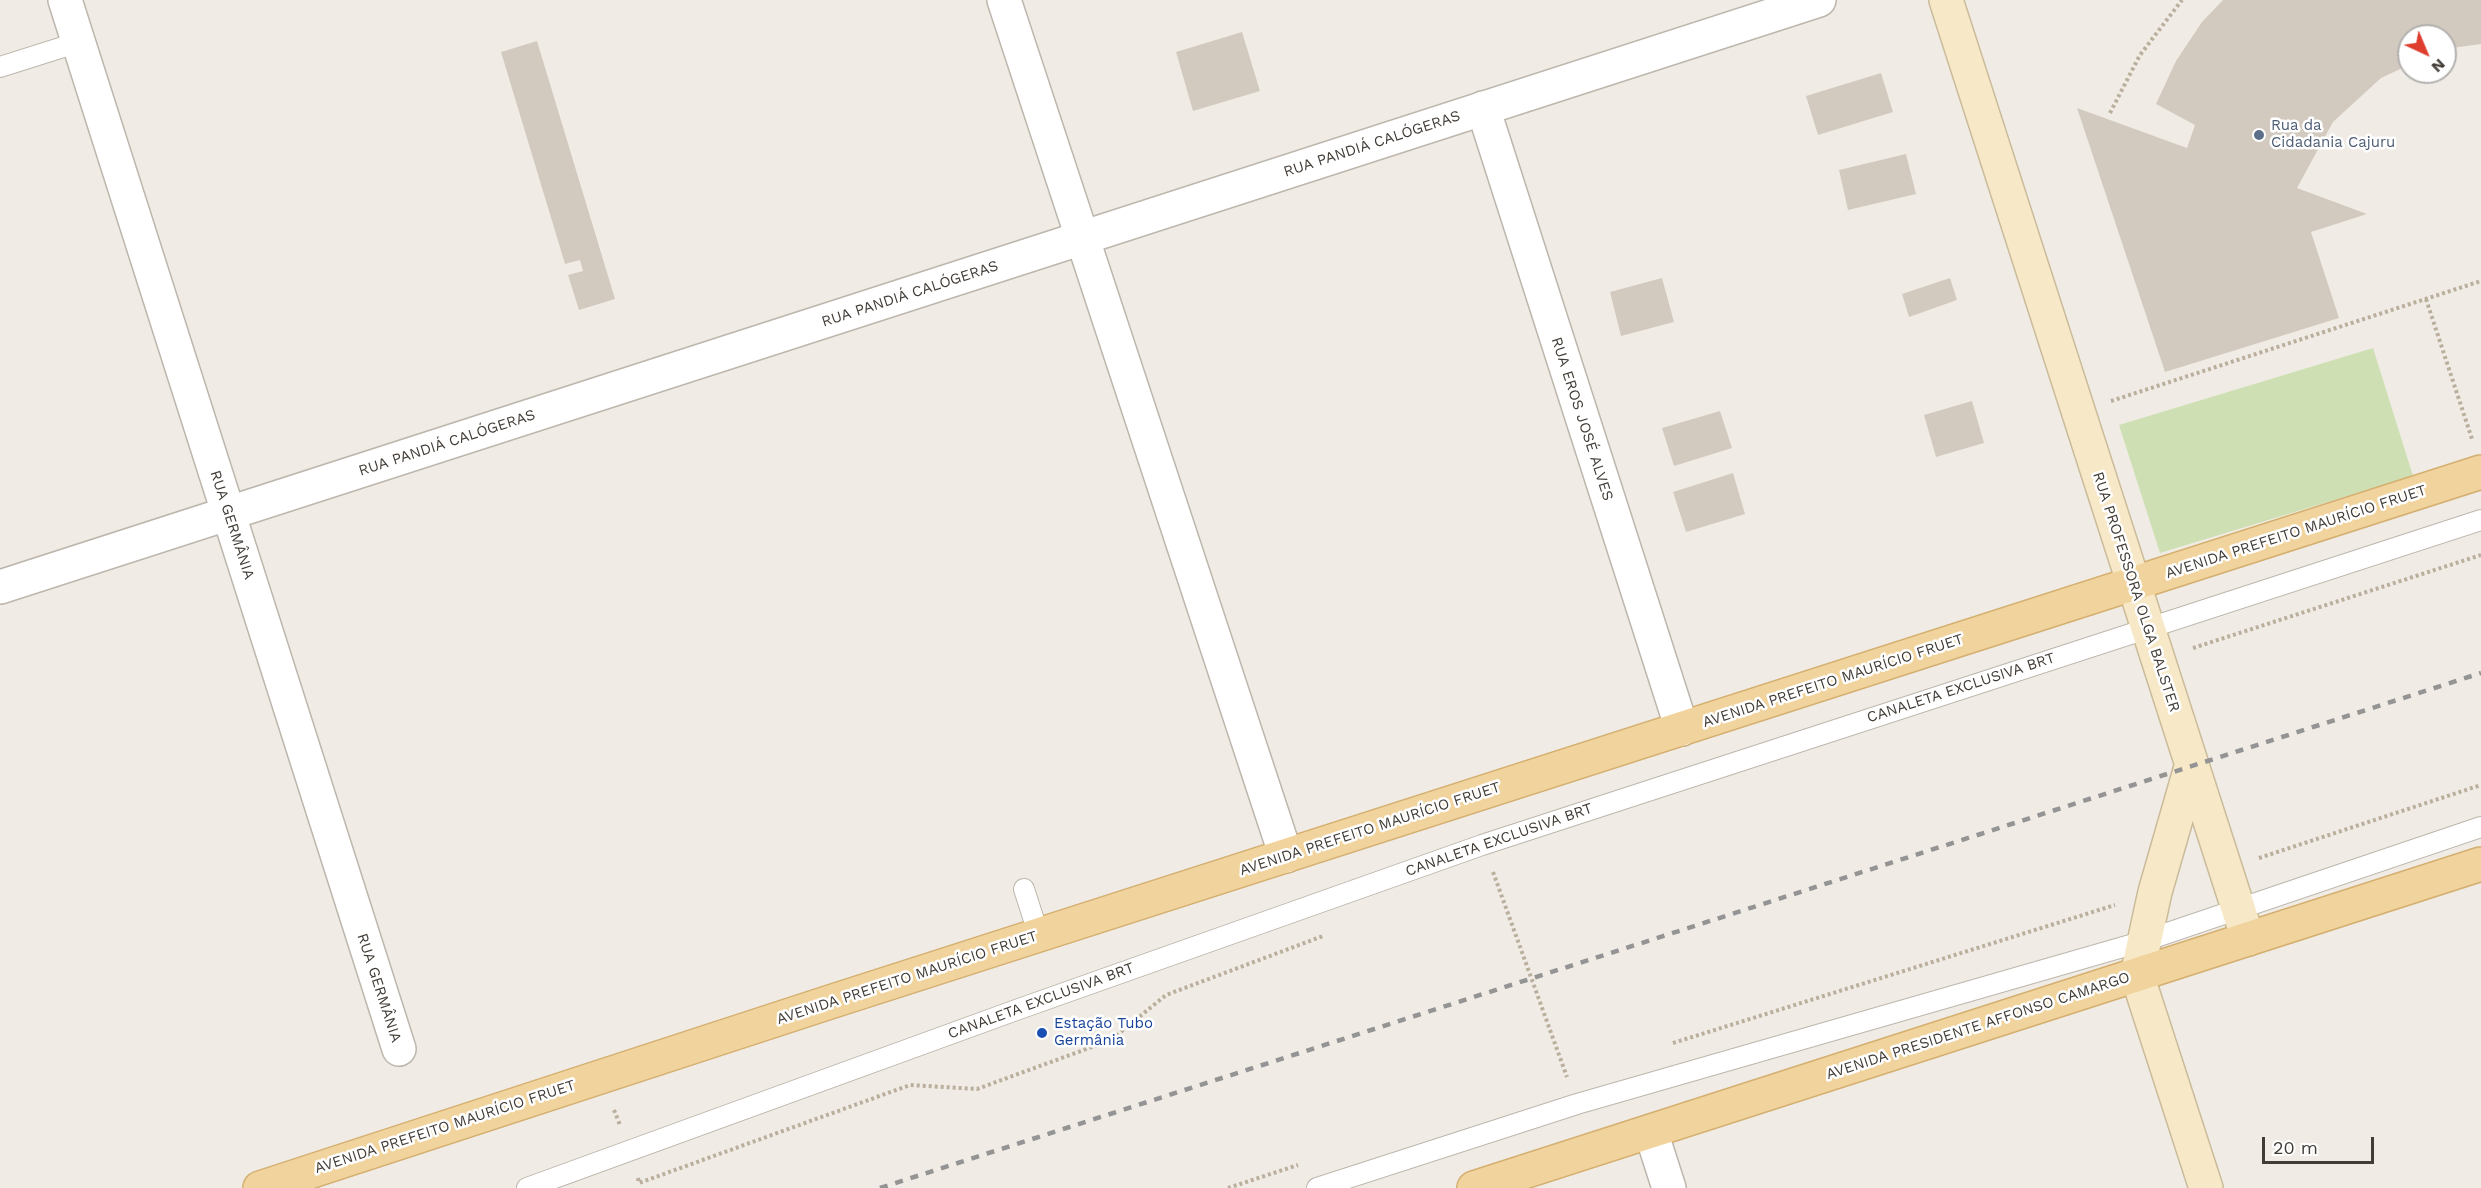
<!DOCTYPE html>
<html>
<head>
<meta charset="utf-8">
<style>
	body { margin:0 }
	#map { position:relative; width:2481px; height:1188px; overflow:hidden; background:#f0ece5; font-family:"Work Sans",sans-serif }
	canvas { display:block }
	.north { position:absolute; left:2397px; top:24px; width:60px; height:60px; box-sizing:border-box; background:#fff; border:2px solid #b3b1af; border-radius:50%; rotate:136deg; font-size:16px; font-weight:700; line-height:24px; text-align:center; color:#423c36 }
	.north::after { content:''; display:block; margin:auto; width:21px; height:27px; background:#df3d2e; clip-path:polygon(50% 0,100% 100%,50% 72%,0 100%) }
	.scale { position:absolute; left:2262px; top:1137px; width:112px; height:27px; box-sizing:border-box; border:3px solid #423c36; border-top:0; padding-left:8px; font-size:18px; line-height:21px; white-space:nowrap; color:#423c36; -webkit-text-stroke:4px #fff; paint-order:stroke }
</style>
</head>
<body>
<div id="map">
<canvas width="2481" height="1188"></canvas>
<div class="north">N</div>
<div class="scale">20 m</div>
</div>
<script>
const ctx = document.querySelector('canvas').getContext('2d');
ctx.lineJoin = 'round';
function paint(path, color) {
  ctx.fillStyle = color;
  ctx.fill(path, 'evenodd');
}
function toPath(rows) {
  const path = new Path2D();
  for (const r of rows) {
    path.moveTo(r[0], r[1]);
    for (let i = 2; i < r.length; i += 2) path.lineTo(r[i], r[i + 1]);
  }
  return path;
}
function strokePath(path, color, width, dash) {
  ctx.strokeStyle = color;
  ctx.lineWidth = width;
  ctx.lineCap = dash ? 'butt' : 'round';
  ctx.setLineDash(dash || []);
  ctx.stroke(path);
}
function label(font, color, halo, rows, align = 'center') {
  ctx.font = font + ' "Work Sans",sans-serif';
  ctx.lineWidth = 5;
  ctx.setLineDash([]);
  ctx.textBaseline = 'middle';
  ctx.strokeStyle = halo;
  ctx.fillStyle = color;
  for (const [text, x, y, turn = 0] of rows) {
    ctx.save();
    ctx.translate(x, y);
    ctx.rotate((+turn || 0) * Math.PI / 180);
    ctx.textAlign = isNaN(turn) ? turn : align;
    if (halo) ctx.strokeText(text, 0, 0);
    ctx.fillText(text, 0, 0);
    ctx.restore();
  }
}
paint(toPath([
	[2373,348,2413,476,2160,553,2119,425]
]), '#cee0b3');
paint(toPath([
	[2223,0,2481,0,2481,44,2445,49,2445,36,2409,36,2409,65,2381,78,2333,122,2297,188,2367,214,2311,232,2339,318,2165,372,2077,108,2187,148,2195,125,2156,104,2176,61,2202,22],
	[1242,32,1260,91,1193,111,1176,52],
	[537,41,615,299,579,310,568,275,583,271,580,260,565,264,501,52],
	[1881,73,1893,112,1818,135,1806,96],
	[1906,154,1916,194,1848,210,1839,170],
	[1662,278,1674,322,1621,336,1610,292],
	[1950,278,1957,300,1909,317,1902,294],
	[1972,401,1984,443,1936,457,1924,415],
	[1720,411,1732,448,1674,466,1662,428],
	[1733,473,1745,514,1686,532,1673,492]
]), '#d3cabf');
const service = toPath([
	[0,67,79,42],
	[1024,889,1039,936],
	[527,1188,1019,1009,1482,845,2481,520],
	[1317,1188,1577,1104,2144,941,2481,827]
]);
const minor = toPath([
	[65,0,399,1049],
	[1004,0,1286,856],
	[1483,108,1682,729],
	[0,587,1082,238],
	[1651,1132,1669,1188]
]);
const tertiary = toPath([
	[1082,238,1819,0]
]);
const secondary = toPath([
	[1946,0,2248,939],
	[2191,767,2155,892,2137,975,2206,1188]
]);
const primary = toPath([
	[260,1188,830,1002,2481,472],
	[1474,1188,2481,864]
]);
strokePath(service, '#bdb6ac', 22);
strokePath(minor, '#bdb6ac', 36);
strokePath(tertiary, '#bdb6ac', 36);
strokePath(secondary, '#cabb9a', 36);
strokePath(primary, '#d4af70', 36);
strokePath(toPath([
	[2110,113,2140,55,2182,0],
	[2426,299,2472,439],
	[2111,401,2481,281],
	[2193,648,2481,555],
	[2259,858,2481,785],
	[1493,872,1567,1077],
	[1673,1043,2115,905],
	[614,1110,620,1125],
	[638,1178,639,1183,910,1085,977,1089,1111,1040,1166,995,1323,936],
	[1228,1188,1298,1165]
]), '#baae9c', 4, [3, 3]);
strokePath(service, '#fff', 20);
strokePath(minor, '#fff', 33);
strokePath(tertiary, '#fff', 33);
strokePath(secondary, '#f7e9c8', 33);
strokePath(primary, '#f1d49d', 33);
strokePath(toPath([
	[880,1188,2481,673]
]), '#949494', 4.5, [8, 8]);
for (const [x, y, r, color] of [
	[2259,135,6,"#5c6f8a"],
	[1042,1033,6,"#1a4fb4"]
]) {
  const dot = new Path2D();
  dot.arc(x, y, r, 0, 2 * Math.PI);
  ctx.fillStyle = color;
  ctx.fill(dot);
  strokePath(dot, '#fff', 2);
}
label('15px', '#4e5e75', '#fff', [
	["Rua da",2271,126],
	["Cidadania Cajuru",2271,143]
], 'left');
label('15px', '#423c36', '#fff', [
	["RUA PANDIÁ CALÓGERAS",1372,144,-18],
	["RUA PANDIÁ CALÓGERAS",910,294,-18],
	["RUA EROS JOSÉ ALVES",1582,419,72],
	["RUA PANDIÁ CALÓGERAS",447,443,-18],
	["RUA GERMÂNIA",232,525,72],
	["AVENIDA PREFEITO MAURÍCIO FRUET",2296,532,-18],
	["RUA PROFESSORA OLGA BALSTER",2136,592,72],
	["AVENIDA PREFEITO MAURÍCIO FRUET",1833,681,-18],
	["CANALETA EXCLUSIVA BRT",1961,688,-18],
	["AVENIDA PREFEITO MAURÍCIO FRUET",1370,829,-18],
	["CANALETA EXCLUSIVA BRT",1499,840,-19],
	["AVENIDA PREFEITO MAURÍCIO FRUET",907,978,-18],
	["RUA GERMÂNIA",379,988,72],
	["CANALETA EXCLUSIVA BRT",1041,1001,-20],
	["AVENIDA PRESIDENTE AFFONSO CAMARGO",1978,1026,-18],
	["AVENIDA PREFEITO MAURÍCIO FRUET",445,1127,-18]
]);
label('15px', '#164399', '#fff', [
	["Estação Tubo",1054,1024],
	["Germânia",1054,1041]
], 'left');
</script>
</body>
</html>
